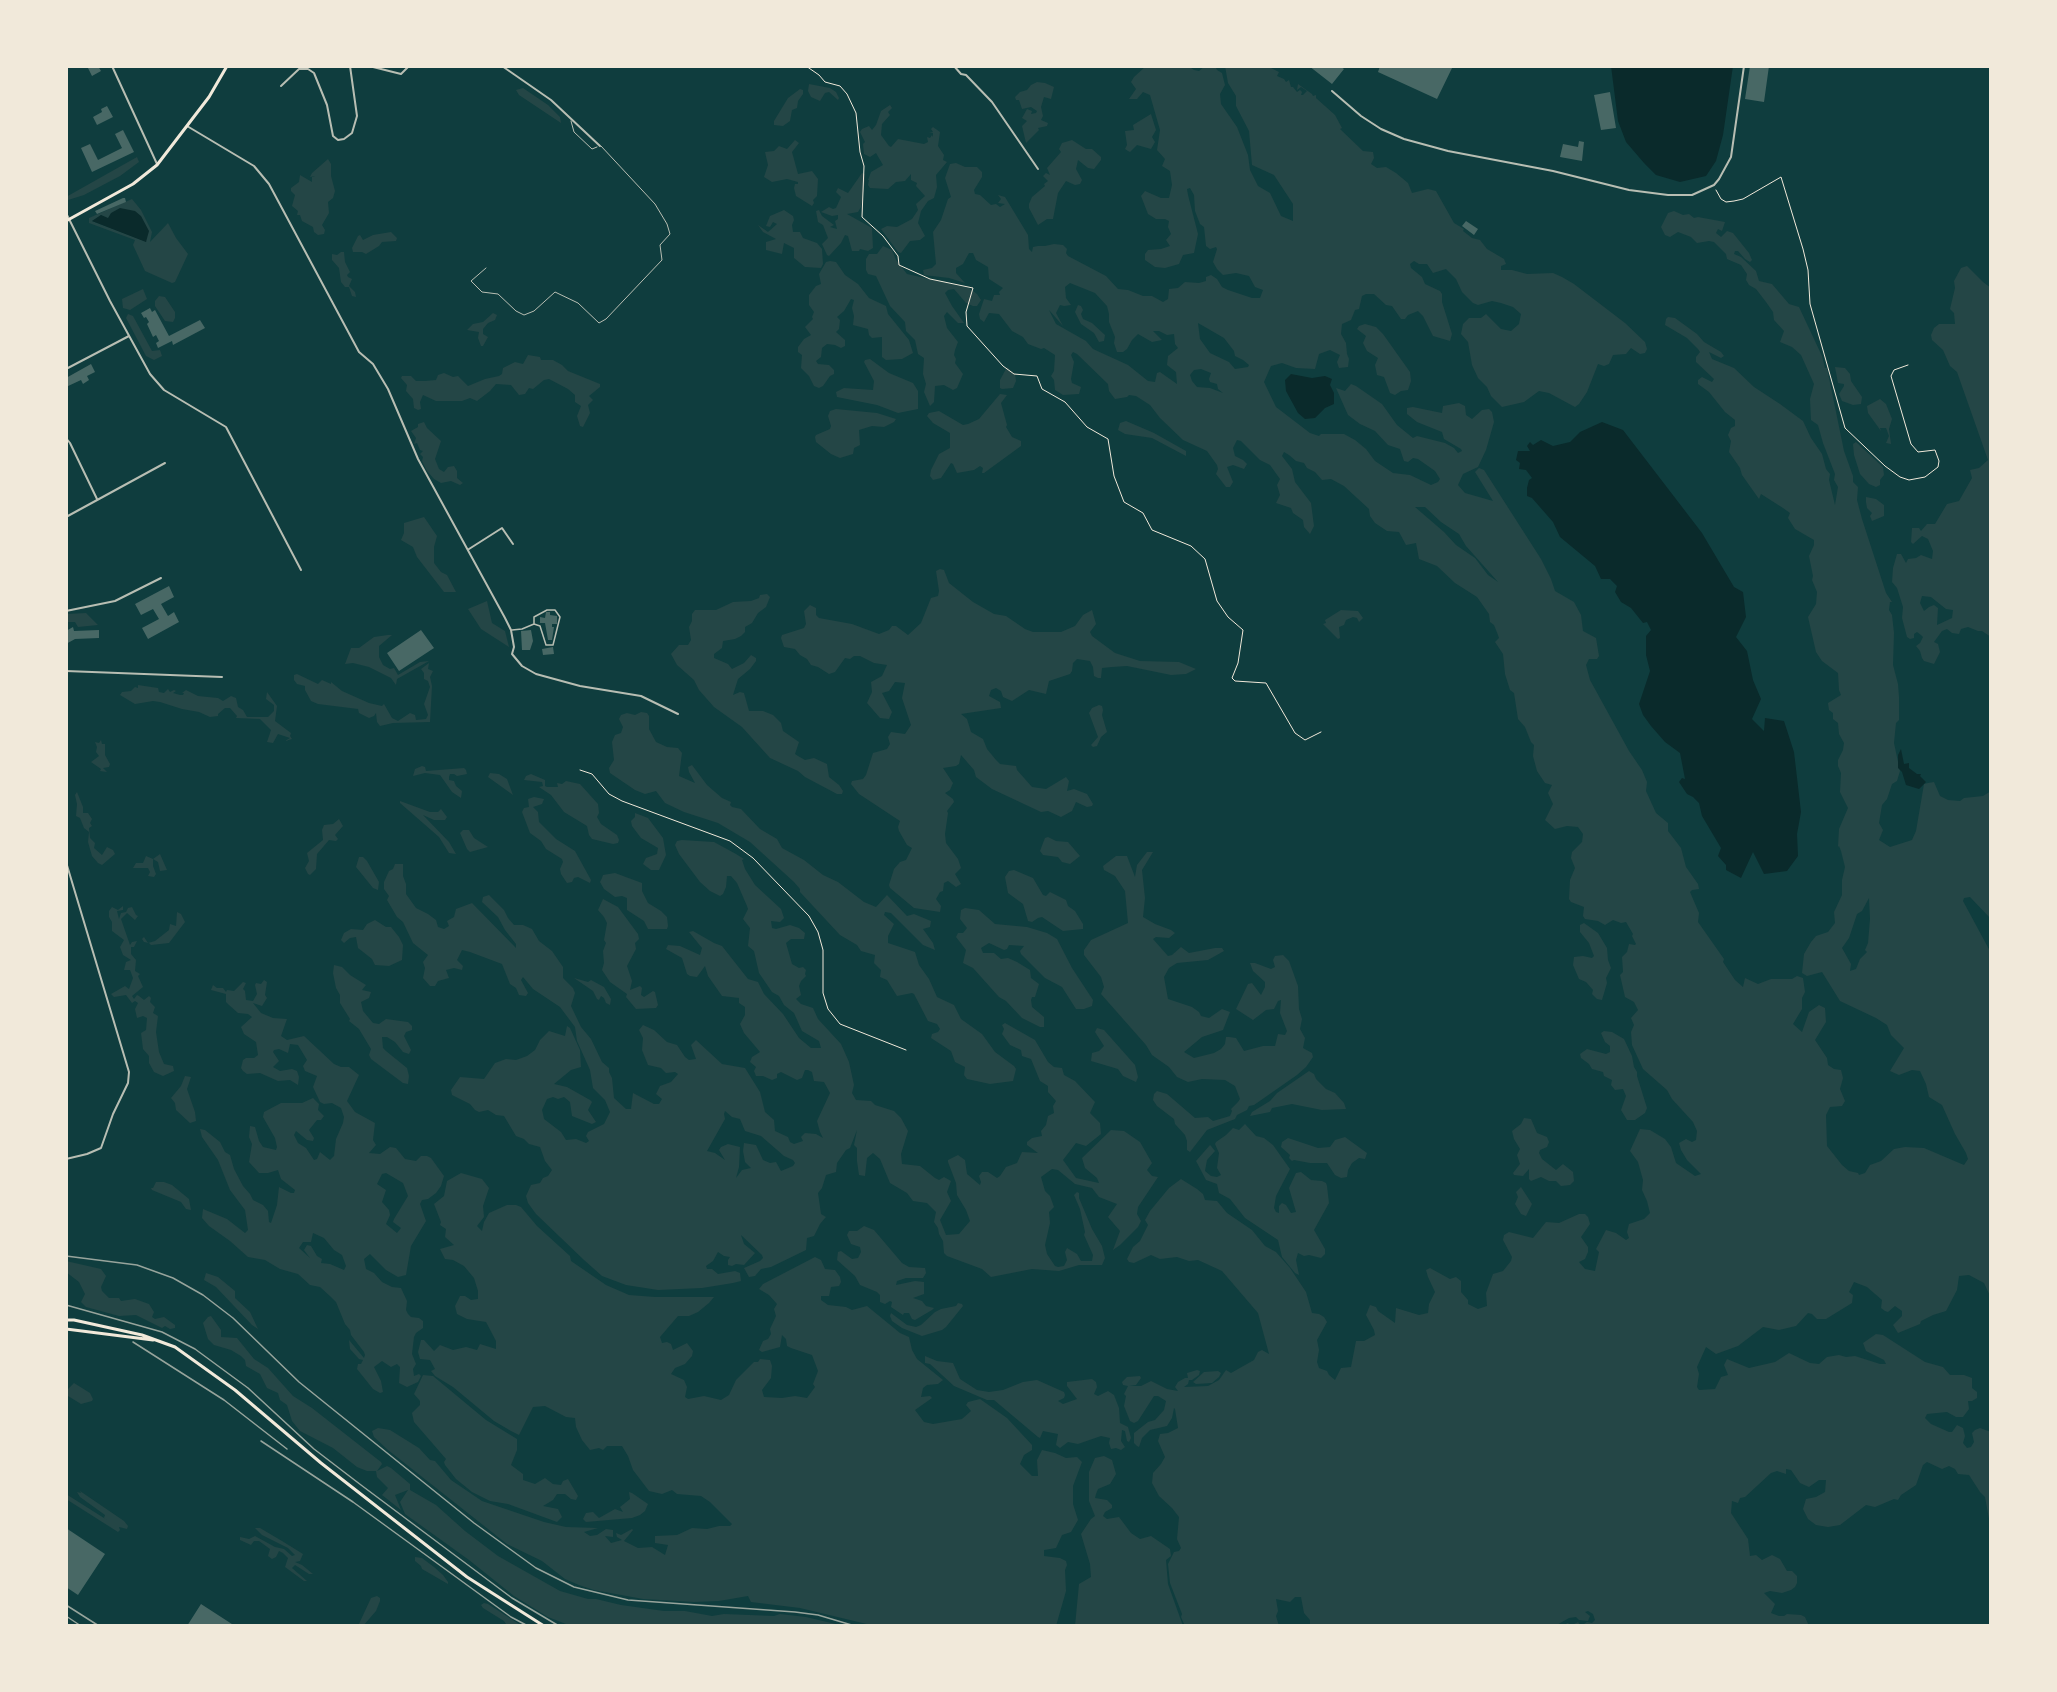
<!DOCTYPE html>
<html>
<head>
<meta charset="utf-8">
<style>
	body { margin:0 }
	#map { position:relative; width:2057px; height:1692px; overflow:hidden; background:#0f3d3e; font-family:"Fira Sans",sans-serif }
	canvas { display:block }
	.frame { position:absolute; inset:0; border:68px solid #f1e9da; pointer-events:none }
</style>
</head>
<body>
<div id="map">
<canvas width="2057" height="1692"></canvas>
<div class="frame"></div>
</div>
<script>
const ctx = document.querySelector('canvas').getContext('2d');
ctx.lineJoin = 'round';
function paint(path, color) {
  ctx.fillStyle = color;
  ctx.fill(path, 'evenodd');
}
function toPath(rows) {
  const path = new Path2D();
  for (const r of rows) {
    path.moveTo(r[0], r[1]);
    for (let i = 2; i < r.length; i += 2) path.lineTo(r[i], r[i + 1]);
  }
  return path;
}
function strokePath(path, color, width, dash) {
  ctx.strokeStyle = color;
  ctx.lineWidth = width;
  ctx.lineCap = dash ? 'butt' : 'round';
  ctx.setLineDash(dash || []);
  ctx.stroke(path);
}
paint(toPath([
	[1146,66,1188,66,1194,70,1199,71,1205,66,1215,66,1217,70,1222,73,1225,85,1220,94,1221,104,1237,127,1248,155,1250,170,1258,186,1270,193,1281,216,1293,221,1293,204,1274,175,1252,165,1249,131,1236,106,1236,96,1228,83,1225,66,1267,66,1279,72,1277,76,1284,79,1286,82,1289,80,1291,87,1293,87,1297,92,1300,90,1302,92,1301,95,1303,95,1307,91,1301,87,1297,90,1298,84,1312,94,1313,96,1316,95,1316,98,1335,115,1342,128,1340,129,1363,151,1373,152,1374,158,1371,164,1377,168,1386,167,1396,173,1408,183,1412,193,1428,189,1436,191,1454,223,1464,229,1463,231,1472,238,1480,240,1487,249,1504,259,1506,264,1501,266,1501,270,1512,270,1527,274,1553,273,1562,277,1574,284,1625,323,1645,342,1647,349,1645,353,1640,354,1631,348,1626,354,1613,355,1609,364,1604,366,1598,364,1587,392,1579,404,1575,407,1549,393,1539,391,1524,402,1502,407,1491,396,1487,387,1478,378,1472,365,1468,342,1461,334,1463,324,1469,318,1481,318,1486,314,1501,329,1511,331,1519,324,1521,314,1513,307,1501,303,1492,301,1478,305,1473,303,1462,292,1456,279,1446,269,1433,273,1427,264,1419,264,1414,261,1410,264,1411,268,1422,277,1425,284,1440,291,1442,294,1442,302,1452,334,1450,341,1433,336,1423,316,1418,311,1408,315,1405,319,1401,319,1392,306,1386,305,1374,294,1366,294,1362,296,1359,309,1355,310,1351,320,1342,324,1341,334,1346,343,1347,354,1349,359,1348,367,1339,368,1337,362,1340,355,1330,350,1319,354,1315,369,1296,368,1282,363,1271,366,1264,382,1276,407,1310,433,1319,436,1321,434,1344,434,1355,440,1366,449,1375,461,1393,473,1410,475,1431,485,1438,482,1440,479,1435,471,1418,459,1413,458,1408,462,1404,461,1400,449,1388,445,1375,431,1360,424,1348,415,1336,388,1345,391,1351,384,1356,386,1382,404,1397,425,1413,438,1417,436,1445,443,1454,448,1458,453,1462,451,1461,449,1444,439,1442,432,1417,422,1407,414,1407,408,1413,407,1442,413,1443,406,1459,403,1465,406,1466,415,1472,419,1482,410,1489,409,1492,412,1494,422,1486,450,1478,467,1463,474,1458,485,1465,493,1493,501,1475,472,1479,468,1484,470,1541,559,1551,579,1555,591,1574,602,1581,615,1583,631,1596,638,1599,656,1597,659,1589,659,1586,665,1590,680,1629,751,1642,770,1647,782,1646,791,1656,813,1668,823,1668,831,1681,848,1686,867,1698,884,1699,889,1692,890,1690,892,1699,913,1698,922,1724,959,1723,962,1735,980,1743,987,1745,978,1758,984,1771,979,1792,979,1797,976,1803,978,1805,992,1802,998,1802,1009,1793,1024,1802,1032,1809,1012,1819,1005,1825,1008,1826,1022,1815,1040,1827,1058,1828,1065,1834,1069,1841,1070,1843,1078,1840,1089,1845,1101,1842,1106,1830,1107,1826,1115,1827,1146,1842,1165,1849,1171,1858,1173,1859,1175,1865,1173,1870,1165,1881,1161,1894,1149,1905,1147,1924,1148,1964,1165,1968,1159,1966,1153,1955,1134,1942,1105,1929,1097,1926,1084,1920,1071,1912,1070,1899,1075,1890,1071,1904,1048,1891,1035,1887,1025,1876,1018,1840,1001,1822,972,1807,976,1802,973,1804,954,1811,942,1816,936,1828,932,1835,923,1834,912,1842,895,1842,880,1845,867,1841,851,1839,846,1838,847,1839,829,1848,808,1840,792,1841,773,1838,766,1838,760,1843,750,1844,743,1839,734,1838,723,1833,719,1833,713,1829,710,1828,703,1841,695,1839,690,1838,673,1822,661,1816,652,1808,617,1816,604,1817,592,1812,580,1813,576,1809,556,1814,545,1814,540,1795,529,1788,518,1790,513,1783,508,1761,494,1759,499,1742,475,1740,468,1729,452,1731,441,1728,435,1731,428,1735,426,1735,420,1725,412,1709,392,1698,384,1698,380,1702,377,1712,382,1714,379,1696,362,1696,357,1700,352,1698,349,1687,338,1665,325,1666,319,1668,317,1675,318,1697,334,1704,342,1721,352,1724,356,1721,358,1709,352,1712,359,1734,368,1754,387,1780,404,1803,421,1811,438,1822,454,1826,469,1830,474,1829,480,1835,505,1838,487,1834,480,1835,474,1823,443,1818,425,1811,420,1810,399,1814,384,1801,355,1792,347,1780,342,1784,331,1774,320,1773,312,1766,302,1756,289,1749,285,1746,280,1747,274,1741,265,1727,259,1726,254,1714,242,1709,241,1697,243,1691,237,1678,232,1670,237,1665,235,1661,227,1668,213,1674,211,1683,215,1689,214,1694,218,1698,217,1725,222,1722,231,1718,229,1716,233,1721,237,1727,231,1733,233,1749,253,1752,260,1750,262,1745,259,1738,251,1735,251,1734,254,1741,257,1756,271,1759,281,1772,284,1789,304,1799,307,1822,356,1825,368,1827,368,1844,451,1853,476,1853,482,1858,487,1857,500,1862,519,1886,593,1892,602,1890,602,1889,610,1892,615,1894,633,1893,665,1898,684,1899,697,1899,720,1896,723,1894,743,1900,771,1897,781,1892,784,1887,799,1882,805,1879,823,1883,830,1879,840,1890,847,1912,840,1916,831,1924,784,1928,783,1934,782,1940,796,1948,800,1960,801,1964,798,1983,796,1991,791,1991,919,1970,897,1964,898,1963,901,1991,953,1991,1298,1984,1283,1969,1275,1959,1276,1957,1290,1946,1311,1933,1315,1921,1321,1920,1324,1898,1333,1893,1325,1902,1316,1902,1311,1895,1306,1888,1312,1885,1311,1881,1308,1882,1300,1867,1287,1854,1282,1849,1292,1853,1295,1852,1303,1826,1319,1817,1319,1812,1314,1808,1313,1796,1326,1779,1330,1763,1327,1738,1346,1716,1354,1706,1347,1697,1367,1699,1374,1697,1387,1699,1390,1715,1389,1721,1377,1728,1375,1724,1365,1727,1359,1749,1368,1775,1362,1789,1353,1810,1363,1819,1364,1827,1357,1839,1355,1846,1357,1855,1356,1880,1364,1886,1364,1884,1360,1866,1351,1863,1343,1876,1334,1883,1335,1925,1362,1943,1367,1950,1375,1964,1375,1972,1378,1972,1388,1977,1392,1977,1398,1972,1401,1968,1401,1969,1409,1963,1417,1956,1417,1947,1412,1927,1414,1925,1418,1931,1424,1949,1432,1952,1432,1957,1425,1963,1428,1965,1436,1963,1443,1967,1448,1971,1447,1974,1442,1972,1433,1975,1430,1980,1428,1991,1432,1991,1521,1989,1519,1985,1497,1980,1492,1969,1475,1958,1474,1955,1469,1949,1466,1942,1469,1927,1462,1923,1465,1916,1485,1901,1495,1898,1500,1894,1499,1875,1507,1866,1505,1840,1525,1828,1527,1816,1525,1808,1519,1803,1509,1806,1499,1816,1497,1825,1492,1826,1480,1819,1480,1809,1487,1800,1483,1791,1470,1786,1469,1786,1474,1777,1471,1771,1473,1745,1497,1740,1498,1738,1503,1732,1501,1731,1513,1748,1539,1750,1556,1756,1555,1762,1560,1772,1555,1780,1559,1787,1571,1792,1571,1797,1576,1797,1583,1795,1587,1791,1590,1782,1593,1770,1591,1764,1593,1775,1604,1771,1613,1779,1616,1784,1616,1787,1614,1801,1615,1805,1617,1809,1626,1565,1626,1567,1623,1572,1625,1578,1622,1581,1626,1587,1622,1592,1623,1595,1620,1593,1614,1588,1611,1585,1612,1590,1616,1588,1621,1579,1620,1576,1617,1569,1618,1555,1626,1312,1626,1310,1624,1310,1620,1304,1613,1301,1597,1295,1597,1290,1602,1276,1599,1278,1611,1276,1616,1279,1626,1185,1626,1181,1617,1182,1614,1170,1583,1168,1564,1174,1552,1179,1551,1181,1548,1177,1539,1179,1517,1172,1508,1159,1496,1152,1483,1153,1473,1161,1464,1165,1457,1158,1441,1160,1434,1168,1433,1178,1428,1175,1409,1174,1408,1172,1418,1167,1426,1150,1430,1142,1438,1139,1447,1137,1446,1134,1443,1134,1433,1148,1422,1155,1420,1164,1410,1166,1401,1158,1396,1154,1396,1138,1421,1134,1423,1130,1421,1124,1406,1126,1396,1124,1394,1128,1386,1123,1385,1122,1382,1127,1377,1140,1376,1141,1378,1136,1385,1129,1386,1141,1386,1151,1381,1167,1389,1178,1391,1175,1387,1178,1382,1185,1378,1188,1378,1187,1373,1197,1370,1200,1371,1199,1375,1192,1380,1189,1380,1188,1384,1184,1387,1208,1386,1219,1380,1226,1370,1231,1373,1254,1360,1258,1352,1262,1350,1269,1354,1258,1313,1222,1271,1198,1260,1189,1261,1177,1257,1160,1259,1151,1255,1134,1263,1129,1262,1127,1259,1133,1247,1140,1241,1148,1225,1145,1220,1150,1211,1169,1188,1181,1179,1197,1189,1203,1194,1205,1200,1217,1201,1227,1213,1252,1230,1265,1246,1276,1252,1290,1268,1306,1292,1312,1313,1319,1314,1324,1317,1327,1322,1317,1340,1319,1350,1317,1362,1319,1368,1327,1371,1329,1375,1335,1380,1341,1368,1351,1367,1356,1341,1364,1341,1375,1335,1374,1330,1366,1315,1370,1305,1376,1307,1378,1311,1395,1323,1396,1308,1419,1315,1428,1313,1429,1304,1435,1292,1428,1277,1426,1270,1430,1268,1450,1279,1456,1277,1461,1281,1461,1292,1468,1300,1468,1304,1478,1309,1487,1306,1486,1293,1493,1274,1503,1271,1511,1261,1512,1257,1503,1240,1504,1235,1509,1232,1533,1238,1546,1222,1559,1223,1579,1214,1585,1214,1588,1217,1590,1224,1581,1237,1588,1247,1588,1252,1585,1259,1579,1262,1585,1269,1595,1271,1599,1252,1596,1249,1606,1230,1616,1233,1626,1240,1629,1238,1627,1232,1629,1224,1644,1219,1650,1213,1647,1201,1642,1190,1643,1180,1638,1162,1630,1151,1640,1129,1650,1130,1665,1139,1671,1147,1676,1163,1695,1176,1701,1174,1687,1160,1681,1150,1679,1143,1686,1139,1692,1142,1696,1140,1697,1131,1693,1122,1672,1099,1667,1090,1643,1069,1632,1045,1631,1032,1634,1025,1631,1018,1638,1010,1634,1002,1625,997,1620,975,1623,972,1622,957,1627,952,1629,944,1635,945,1636,944,1632,936,1633,934,1626,922,1621,923,1613,920,1605,925,1598,921,1585,919,1583,916,1584,907,1571,902,1569,899,1570,880,1575,868,1571,858,1572,852,1582,842,1583,834,1578,827,1567,826,1555,829,1545,820,1553,804,1548,793,1552,785,1545,783,1537,771,1533,756,1534,745,1531,742,1525,727,1518,719,1514,693,1510,690,1505,674,1503,654,1495,642,1499,638,1498,635,1494,625,1490,622,1489,614,1477,597,1455,583,1437,566,1419,559,1416,543,1406,545,1399,532,1387,531,1375,523,1370,516,1369,509,1344,486,1331,479,1322,480,1315,472,1307,468,1304,463,1296,461,1289,455,1284,452,1282,456,1292,469,1295,482,1311,503,1314,526,1310,534,1304,527,1303,520,1293,513,1291,508,1276,503,1280,495,1277,485,1280,479,1270,465,1260,460,1241,441,1237,440,1233,448,1235,456,1243,460,1247,464,1244,469,1233,465,1227,467,1233,482,1230,487,1226,487,1216,474,1218,469,1217,465,1207,451,1183,440,1160,418,1150,405,1136,396,1129,395,1127,397,1115,399,1109,391,1108,384,1077,354,1073,352,1071,355,1074,362,1071,379,1072,383,1081,387,1079,394,1063,395,1055,390,1054,380,1051,376,1054,371,1055,355,1044,348,1041,349,1028,344,1023,337,1012,331,999,314,989,313,984,322,980,319,979,314,984,299,992,301,994,295,1000,295,999,292,1003,288,989,279,988,267,976,260,973,253,969,253,963,264,956,268,956,273,965,283,949,278,924,275,923,270,932,268,936,264,933,232,941,220,948,199,951,197,945,178,950,164,956,163,965,167,977,167,982,172,982,177,974,190,975,194,980,195,991,205,996,204,1000,207,1005,204,998,203,1001,199,998,195,1005,197,1028,235,1029,249,1032,252,1033,247,1038,246,1045,246,1054,244,1063,245,1067,249,1066,253,1068,256,1106,276,1118,289,1128,290,1143,296,1152,296,1163,302,1168,299,1169,289,1178,288,1185,282,1199,283,1206,281,1206,277,1211,275,1217,279,1222,287,1228,290,1252,298,1260,298,1263,290,1255,287,1249,276,1236,273,1223,275,1217,269,1213,262,1217,249,1216,247,1210,249,1206,246,1204,227,1200,224,1195,211,1194,195,1190,188,1187,189,1188,195,1198,234,1194,253,1183,255,1179,264,1165,268,1155,267,1145,260,1145,254,1148,250,1161,249,1170,246,1166,240,1171,234,1168,227,1169,221,1165,219,1156,219,1148,214,1141,196,1145,191,1161,198,1169,198,1172,185,1170,171,1162,166,1165,159,1157,150,1160,130,1150,95,1143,92,1137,99,1129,99,1136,89,1131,82,1134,77],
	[1070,283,1095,293,1107,306,1109,314,1109,322,1115,337,1114,343,1117,352,1123,352,1127,349,1132,340,1138,334,1152,342,1162,340,1153,331,1159,331,1167,335,1174,334,1175,344,1178,348,1168,356,1167,365,1176,372,1177,384,1160,372,1157,373,1155,382,1148,381,1128,365,1093,349,1086,341,1056,324,1049,310,1063,326,1056,313,1060,305,1064,306,1071,305,1066,298,1065,287],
	[1198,323,1224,338,1234,351,1235,356,1243,360,1249,365,1248,367,1235,369,1229,362,1210,353,1200,339],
	[1201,369,1211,373,1209,379,1210,382,1217,384,1218,389,1223,393,1210,388,1197,387,1192,381,1190,375,1194,370],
	[1415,507,1425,507,1441,522,1459,534,1466,546,1498,582,1488,575,1475,558,1456,545,1444,532],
	[1869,898,1870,919,1868,943,1865,950,1867,952,1860,959,1856,969,1850,971,1851,964,1842,948,1849,938,1857,914,1862,911],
	[1037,82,1045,83,1054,87,1051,99,1044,97,1041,107,1043,116,1041,120,1048,123,1047,126,1038,128,1039,130,1026,143,1022,126,1027,121,1022,118,1027,109,1032,111,1031,114,1036,113,1037,111,1031,107,1022,109,1019,100,1016,100,1015,97,1020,92,1027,90,1031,85],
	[809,84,830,88,836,92,839,98,838,100,829,92,825,93,820,101,811,97,808,91],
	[523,88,548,105,560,117,561,123,519,95,516,90],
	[800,89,803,90,803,94,798,101,797,108,792,110,790,121,783,126,774,125,774,121,788,98],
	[890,105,892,108,888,112,890,115,882,124,881,135,889,146,891,147,898,139,924,144,928,142,927,137,930,138,932,135,933,137,933,133,929,133,933,132,931,129,933,127,940,132,938,146,944,155,943,160,947,162,936,175,937,187,934,198,928,201,921,211,918,223,925,236,920,240,910,241,901,253,898,252,881,229,887,226,897,227,912,219,918,210,916,204,925,196,916,186,917,183,911,180,911,174,905,181,896,182,888,189,870,188,868,185,869,180,868,180,871,172,883,165,876,153,870,157,864,154,863,144,865,142,860,132,862,129,869,126,872,130,876,125,881,111],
	[1151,114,1156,130,1152,137,1155,142,1151,149,1137,145,1130,152,1128,151,1125,149,1127,145,1125,131,1134,130,1133,125],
	[795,140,799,143,792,152,798,174,812,171,818,179,817,196,813,200,814,203,812,206,796,196,794,188,795,184,798,184,798,182,787,179,772,182,764,177,768,165,765,152,774,151,779,146,787,149],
	[1072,140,1086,149,1092,149,1101,157,1101,160,1094,169,1088,168,1078,160,1076,169,1082,180,1080,184,1075,185,1066,181,1058,193,1053,219,1047,219,1038,225,1029,208,1029,204,1032,197,1045,186,1044,184,1048,181,1043,176,1046,173,1050,175,1047,168,1061,152,1059,149,1062,143],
	[137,157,139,162,120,176,84,195,68,200,66,197],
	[328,159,331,164,331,176,335,191,333,198,328,202,329,213,322,225,325,230,324,234,318,235,314,232,313,227,302,221,300,215,297,215,298,211,292,206,295,195,291,191,291,188,299,182,300,175,312,182,312,177,315,176,310,177,312,173],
	[862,173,865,174,865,180,861,207,858,212,847,214,872,228,873,248,868,251,860,249,859,251,852,251,848,236,845,235,841,243,829,256,827,255,822,244,828,238,823,225,818,222,816,211,819,210,822,216,834,225,830,227,837,229,835,221,838,219,838,215,832,216,821,212,829,207,833,209,836,208,841,197,836,192,838,188,848,193],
	[132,199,141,210,152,232,150,242,168,223,176,238,188,254,175,282,172,283,145,271,133,245,135,240,89,223,89,218],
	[101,215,108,219,147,242,92,221],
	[784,210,793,216,794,220,792,225,793,232,800,232,803,238,817,243,822,249,823,264,821,268,805,267,794,258,794,248,784,243,782,254,766,250,766,242,776,239,763,232,758,225,768,232,777,224,773,222,770,227,766,226,770,216],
	[391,232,397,238,396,241,382,242,379,246,366,254,362,252,353,252,352,248,358,236,360,235,363,240,373,235],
	[883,246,892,250,896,260,907,274,969,288,977,294,981,300,977,306,973,306,966,303,954,289,948,290,945,293,952,306,964,323,958,323,947,312,944,316,947,328,958,342,955,350,954,355,956,359,955,363,963,374,957,388,953,390,944,385,935,386,934,402,930,406,924,392,926,384,923,374,924,358,918,354,915,340,906,331,905,322,890,306,876,276,868,274,866,270,866,259,869,254,877,254],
	[341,252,344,252,345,262,350,272,347,275,348,277,352,279,349,286,355,292,356,297,352,296,349,287,345,287,341,282,339,268,332,260,332,254,337,255],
	[830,261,836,262,845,275,858,284,869,298,886,306,888,314,909,340,913,353,902,359,886,360,882,357,882,337,872,338,869,335,868,329,853,325,854,316,852,308,854,300,851,299,844,311,837,317,840,320,839,329,836,332,845,340,845,346,841,348,835,345,827,344,822,348,821,357,816,361,818,364,829,365,834,370,834,374,830,376,823,386,819,388,814,386,809,376,801,368,802,355,798,352,798,347,804,339,811,335,805,327,813,319,812,317,814,312,809,305,809,295,816,286,821,284,819,274,826,262],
	[1967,266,1983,282,1991,288,1991,637,1982,631,1978,631,1968,627,1961,629,1959,634,1952,633,1947,629,1942,631,1934,642,1938,644,1940,652,1934,664,1924,661,1922,658,1920,651,1916,646,1920,643,1923,637,1921,635,1917,632,1914,634,1914,638,1910,639,1907,637,1902,618,1903,607,1897,588,1892,582,1893,568,1897,554,1901,554,1906,563,1908,559,1916,558,1921,555,1932,559,1933,551,1928,539,1922,536,1913,544,1911,542,1912,528,1919,528,1921,531,1927,524,1935,524,1947,504,1959,501,1972,478,1970,470,1979,468,1988,460,1957,372,1950,366,1943,350,1932,340,1931,335,1934,328,1939,324,1955,324,1954,313,1950,309,1955,288,1954,281,1961,268],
	[1922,596,1931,597,1946,609,1953,610,1952,618,1937,625,1938,608,1934,605,1929,607,1924,611,1920,603],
	[143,289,147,299,130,310,123,308,122,299],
	[159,296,165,297,175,312,175,318,173,322,165,321,155,306,155,301],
	[1078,305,1081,306,1083,310,1081,314,1083,319,1092,323,1105,335,1104,341,1099,342,1094,333,1081,324,1075,312],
	[493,313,497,315,495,320,488,323,483,329,483,334,488,337,483,346,481,346,478,338,479,332,467,330,473,324,483,322],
	[128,314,133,316,152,351,160,350,162,356,154,360,146,356,126,318],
	[1365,324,1376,327,1383,334,1410,372,1411,381,1408,390,1401,391,1395,395,1390,393,1384,377,1377,375,1375,365,1378,358,1367,351,1363,343,1366,336,1357,329,1359,326],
	[528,355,540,357,541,360,553,360,562,365,568,371,600,384,600,387,589,396,593,400,588,405,590,413,583,427,580,426,577,416,581,406,575,402,575,395,568,389,549,379,544,380,533,389,529,388,525,394,519,395,511,385,496,384,490,391,477,401,470,398,462,401,436,401,423,395,420,402,421,409,418,410,414,408,413,399,406,391,407,385,401,378,402,376,411,376,416,381,425,381,436,380,438,375,444,373,453,377,458,376,468,386,485,379,499,376,502,374,503,368,515,362,523,364],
	[870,359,889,373,913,383,918,391,918,409,898,413,877,405,837,397,836,392,844,388,873,390,874,381,864,362,865,360],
	[1007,367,1015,374,1016,381,1013,388,1002,389,1000,388,1000,380],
	[1835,367,1845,368,1850,374,1851,381,1862,397,1861,404,1853,405,1842,401,1839,394,1844,386,1844,384,1838,383],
	[1000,394,1007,395,1001,403,1007,425,1006,427,1012,437,1021,441,1021,446,984,473,982,473,983,468,980,466,974,470,957,473,953,464,951,463,941,478,933,480,930,476,931,470,939,454,950,448,950,433,933,423,927,416,929,413,939,411,963,425,968,424,979,419],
	[1880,399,1886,404,1892,419,1889,429,1891,444,1886,443,1889,436,1886,428,1880,428,1881,431,1868,413,1867,406],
	[836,409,877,413,896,419,894,422,884,427,872,426,859,430,860,445,854,448,853,454,840,458,831,454,816,442,815,437,816,435,830,429,831,426,828,416,830,411],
	[1126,421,1154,433,1186,451,1186,456,1152,438,1125,434,1118,430,1120,423],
	[424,422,427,428,441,441,435,459,439,469,444,472,448,467,454,466,457,471,457,478,463,483,460,485,451,481,441,483,434,479,427,471,422,461,423,457,420,454,423,451,420,450,417,443,414,444,416,438,411,431,418,427,418,424],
	[1856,442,1883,467,1884,475,1880,480,1880,485,1876,487,1869,484,1860,474,1854,455,1853,444],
	[1866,497,1876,499,1884,505,1884,516,1872,521,1870,516,1872,513,1867,508,1866,502],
	[424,517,437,536,434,547,434,563,441,572,447,575,456,592,444,592,417,557,413,547,401,540,404,533,404,523],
	[940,569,944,570,949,583,973,602,994,614,1006,616,1025,629,1033,632,1061,632,1075,626,1083,615,1092,610,1096,624,1090,632,1092,636,1115,653,1140,661,1179,662,1196,669,1186,674,1171,675,1127,666,1112,667,1102,668,1101,678,1098,678,1094,676,1093,667,1090,661,1077,659,1073,663,1072,671,1070,674,1049,681,1046,694,1029,690,1012,701,1003,697,1001,691,996,688,991,690,989,696,1000,702,1001,708,961,714,967,719,971,732,983,739,987,749,996,760,1000,764,1016,766,1017,770,1032,787,1046,789,1066,777,1069,781,1067,791,1074,789,1087,794,1093,804,1092,806,1087,807,1076,802,1072,811,1061,817,1048,811,1041,812,992,789,976,777,974,770,961,755,959,764,956,766,943,768,953,783,950,790,945,793,953,799,954,802,947,811,948,813,945,834,946,843,958,859,961,868,955,874,961,884,956,887,948,881,944,883,943,891,940,892,936,899,941,906,940,912,914,908,890,888,889,885,894,869,900,862,906,860,912,848,907,845,899,831,898,827,900,821,859,794,851,784,852,781,863,779,866,775,873,753,887,749,890,744,888,737,891,732,905,734,911,725,902,698,905,683,895,682,889,691,882,693,892,712,889,719,880,718,867,703,872,692,871,682,882,676,887,665,874,663,860,656,854,656,850,659,845,658,835,672,829,674,818,667,811,665,807,659,800,655,795,649,784,647,781,638,782,635,804,628,806,624,804,611,810,605,816,608,816,615,819,618,852,624,879,634,889,630,892,626,896,626,908,635,921,623,931,598,938,596,939,591,936,571],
	[767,594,770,597,766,607,758,613,752,623,745,627,745,632,741,636,735,639,723,641,722,648,714,654,714,658,728,664,732,669,744,663,751,655,756,658,756,661,750,669,738,679,733,695,740,692,744,693,749,711,763,711,773,715,781,723,783,731,799,742,795,754,798,756,805,760,814,758,827,764,829,777,839,785,843,791,842,794,837,794,805,777,798,771,770,758,742,727,714,707,699,690,694,680,677,665,671,654,679,645,688,645,691,640,689,627,692,621,692,614,695,610,716,610,733,602,751,601,759,598,760,595],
	[487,601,492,623,505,631,509,647,481,629,468,609],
	[1341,610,1358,611,1363,618,1359,622,1357,618,1353,617,1346,620,1344,625,1339,627,1340,638,1338,639,1323,624,1326,623,1325,620],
	[86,613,98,625,78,627,75,622,66,622,66,614],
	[388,635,392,635,379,646,379,657,383,665,390,669,394,668,398,675,420,662,429,661,397,679,396,685,391,678,369,667,353,663,345,664,351,648,359,648,374,637],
	[429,663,428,669,433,671,430,677,432,686,430,722,393,723,380,726,377,722,376,713,374,716,369,718,359,713,358,709,318,704,311,701,305,690,305,686,297,684,294,680,294,675,297,674,318,684,322,680,331,684,331,682,342,691,369,703,382,706,384,704,392,718,398,721,410,713,415,715,416,720,426,719,428,715,424,704,430,687,428,681,424,679,424,673,421,669],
	[138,685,158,688,159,692,164,693,168,689,170,692,174,690,176,691,173,693,180,695,183,695,184,693,182,693,186,690,198,696,218,698,223,701,231,696,236,698,238,707,243,710,247,717,268,717,274,711,274,705,266,699,267,692,277,706,275,721,291,733,290,736,292,739,285,741,290,738,278,734,273,743,267,742,271,730,260,719,236,718,237,716,230,708,225,708,218,714,218,716,210,717,199,712,182,709,160,702,153,701,135,704,120,695,122,692,131,691,135,687,138,688],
	[1099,705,1102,706,1103,710,1102,715,1107,732,1101,737,1097,746,1093,747,1091,745,1098,737,1089,713,1092,708],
	[641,712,647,713,649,716,649,729,656,742,667,747,678,748,682,753,679,776,695,783,689,772,688,767,692,765,707,785,722,798,731,802,730,805,732,807,741,809,760,829,777,839,782,848,804,860,823,875,838,882,864,902,876,907,887,895,907,916,914,914,931,921,930,927,923,929,933,943,935,950,923,945,891,913,885,912,884,915,894,924,888,936,888,943,915,952,919,965,929,979,937,997,954,1005,961,1019,982,1034,995,1052,1014,1066,1016,1069,1013,1081,990,1084,967,1079,964,1075,965,1067,955,1062,951,1051,931,1038,932,1034,938,1032,940,1029,937,1024,928,1021,914,994,912,993,897,996,887,980,880,977,881,970,874,963,875,955,861,951,857,945,840,935,800,892,800,889,794,882,750,842,718,823,684,812,665,803,656,791,645,794,635,790,610,773,609,768,614,760,612,742,615,735,621,733,623,727,619,719,621,715,627,713,635,715],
	[101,740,102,744,105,744,105,755,110,764,109,767,103,768,107,772,100,771,101,769,91,762,99,756,96,752,97,747,95,742,99,743],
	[422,766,425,767,426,771,464,768,466,770,467,774,457,776,454,774,450,774,449,777,449,780,454,781,456,786,462,791,461,798,452,792,440,775,425,773,413,776,415,769],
	[490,773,499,774,507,779,513,795,488,777],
	[531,774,545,780,545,786,547,787,558,787,557,783,562,784,566,781,580,784,598,804,599,813,597,817,601,824,617,835,619,840,618,843,613,844,592,839,589,835,587,826,564,812,551,795,539,787,543,786,542,782,524,780,526,776],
	[77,792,83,807,83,813,88,813,92,819,90,823,92,826,89,828,90,838,95,843,94,848,102,855,107,847,113,850,115,854,102,865,98,863,92,856,88,842,89,832,84,828,80,818,76,816,77,804,75,795],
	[534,797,544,799,542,804,533,807,538,812,539,822,556,839,575,851,591,880,590,883,578,877,574,878,572,882,567,883,561,874,560,869,563,862,562,859,546,849,541,841,530,833,522,812,524,808,529,807,528,799],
	[400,801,430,812,438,812,441,809,447,817,445,820,434,820,423,815,449,842,456,854,449,853,439,837,400,803],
	[635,813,648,818,663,838,666,855,659,870,651,870,643,864,646,858,657,854,658,848,641,838,632,826,631,821,635,817],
	[339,819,343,826,335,835,338,839,336,841,329,840,317,854,316,869,310,875,308,874,305,868,309,861,307,853,323,840,322,830,324,825,333,824],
	[463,830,469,830,474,838,488,847,470,852,467,849,460,833],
	[1048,837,1056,841,1068,842,1080,856,1070,864,1062,862,1058,857,1043,855,1040,851,1043,843,1045,838],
	[682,840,714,842,736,854,744,859,742,860,745,869,755,885,781,909,784,918,780,922,771,921,772,928,776,929,790,925,799,928,805,933,804,939,791,939,786,943,792,964,799,968,803,967,806,970,805,974,806,976,801,981,799,986,801,995,796,999,801,1004,813,1008,818,1019,841,1044,849,1062,854,1085,852,1093,856,1100,871,1101,875,1105,894,1111,901,1118,908,1131,901,1154,902,1164,920,1166,935,1178,939,1180,944,1177,951,1181,947,1192,951,1201,940,1220,946,1235,959,1234,970,1221,966,1210,957,1195,956,1183,948,1162,948,1160,958,1155,965,1160,967,1174,980,1185,981,1182,979,1176,982,1172,988,1172,997,1178,1000,1176,1006,1167,1017,1163,1022,1152,1038,1153,1027,1145,1027,1142,1032,1138,1042,1136,1041,1131,1046,1125,1048,1116,1054,1113,1053,1106,1056,1101,1048,1092,1048,1086,1040,1081,1031,1059,1022,1056,1021,1050,1010,1045,1002,1034,1004,1029,1002,1025,1005,1023,1035,1040,1048,1062,1054,1067,1062,1068,1064,1075,1075,1081,1095,1102,1090,1113,1100,1123,1101,1134,1086,1146,1076,1143,1063,1160,1076,1178,1099,1183,1097,1178,1085,1168,1082,1158,1111,1130,1124,1131,1140,1142,1152,1163,1147,1170,1152,1176,1158,1177,1138,1207,1137,1214,1141,1221,1138,1227,1120,1245,1113,1250,1120,1231,1108,1217,1117,1204,1099,1197,1092,1188,1075,1184,1058,1170,1052,1169,1041,1177,1045,1191,1050,1196,1054,1207,1049,1212,1050,1223,1045,1245,1047,1254,1055,1266,1058,1267,1064,1266,1067,1260,1065,1252,1067,1248,1077,1254,1081,1261,1092,1261,1093,1255,1084,1235,1085,1232,1080,1209,1074,1195,1077,1192,1079,1193,1079,1198,1092,1229,1102,1246,1105,1258,1102,1265,1079,1265,1059,1271,1032,1269,991,1277,982,1269,947,1256,944,1253,943,1241,939,1234,938,1228,934,1222,936,1212,927,1203,913,1201,907,1193,890,1183,880,1159,873,1153,867,1158,865,1176,859,1175,857,1161,857,1148,854,1145,857,1130,850,1148,846,1150,837,1163,836,1172,826,1175,822,1188,818,1193,821,1214,826,1217,825,1218,820,1224,814,1236,807,1238,806,1250,771,1267,761,1269,755,1276,749,1277,744,1268,760,1261,763,1258,762,1255,741,1235,744,1244,755,1253,744,1265,736,1264,732,1266,728,1265,728,1260,730,1257,724,1256,718,1252,713,1261,706,1266,707,1269,712,1269,718,1274,735,1271,740,1273,741,1281,733,1283,702,1288,658,1290,626,1285,602,1276,584,1260,536,1214,528,1203,526,1196,531,1185,540,1183,543,1178,548,1176,552,1170,545,1161,540,1147,529,1144,524,1139,516,1136,504,1116,496,1115,488,1110,479,1112,475,1110,470,1104,452,1095,451,1090,460,1077,484,1079,495,1063,506,1059,516,1060,527,1056,535,1050,540,1040,549,1031,565,1036,567,1026,570,1028,580,1050,581,1067,571,1070,554,1084,567,1087,590,1100,592,1102,588,1110,596,1122,592,1124,572,1116,570,1102,564,1097,558,1099,553,1097,547,1099,542,1110,543,1114,544,1119,561,1132,566,1140,576,1139,586,1143,589,1141,586,1136,588,1132,604,1124,610,1112,605,1100,593,1088,590,1070,577,1041,575,1027,560,1007,533,989,523,977,521,980,528,993,526,996,519,995,516,988,510,984,502,964,470,952,462,950,457,960,463,966,462,970,454,968,446,970,449,978,438,981,435,986,430,986,423,978,425,968,423,962,428,955,413,943,403,922,397,917,387,900,389,896,384,889,384,882,389,871,393,869,395,864,403,864,403,876,406,884,406,894,416,908,428,914,436,920,438,927,444,929,449,926,447,921,454,917,456,909,472,903,516,948,516,944,505,930,498,917,482,902,483,897,489,895,504,910,508,918,514,925,523,925,532,929,539,941,552,951,563,967,563,978,573,988,575,993,571,1006,581,1027,591,1039,602,1062,609,1068,609,1072,612,1078,614,1098,626,1109,631,1109,633,1093,654,1104,659,1104,662,1099,656,1094,660,1086,671,1082,678,1074,675,1072,666,1073,661,1068,648,1065,642,1050,643,1038,639,1030,643,1025,654,1030,667,1042,677,1045,685,1057,689,1060,696,1059,691,1045,696,1040,722,1064,745,1068,760,1092,765,1112,774,1120,775,1131,788,1137,790,1142,794,1144,803,1141,801,1137,805,1133,816,1134,823,1138,820,1132,817,1121,830,1093,824,1082,814,1081,812,1072,808,1070,805,1070,802,1078,797,1080,781,1072,777,1074,777,1078,772,1080,763,1076,756,1076,754,1071,756,1067,750,1062,752,1057,760,1052,744,1033,740,1024,745,1015,745,1007,739,1003,739,998,722,996,708,976,705,966,697,977,690,976,687,974,682,958,666,949,668,945,680,946,700,955,702,948,689,932,693,931,714,943,722,946,748,979,758,982,764,994,783,1014,799,1038,811,1048,821,1048,819,1041,802,1031,794,1013,784,1005,779,996,772,992,759,973,754,951,748,946,750,928,743,919,748,909,747,906,737,883,731,876,727,876,726,887,723,894,720,896,710,891,700,882,679,854,675,845,677,841],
	[725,1111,732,1117,740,1119,745,1131,761,1136,784,1156,793,1160,795,1163,793,1166,781,1171,776,1162,770,1163,763,1160,756,1145,744,1143,743,1151,745,1162,751,1168,742,1170,736,1178,739,1167,740,1147,728,1144,721,1147,719,1150,725,1160,715,1153,707,1151,725,1119,724,1114],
	[1147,852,1153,852,1142,870,1145,898,1143,917,1155,924,1171,930,1175,933,1169,938,1156,937,1153,939,1168,956,1172,955,1181,947,1189,953,1215,948,1222,948,1224,951,1208,960,1177,963,1169,968,1164,977,1168,999,1192,1007,1199,1012,1201,1016,1209,1018,1222,1009,1230,1012,1223,1030,1202,1037,1184,1052,1194,1058,1214,1053,1221,1049,1225,1044,1226,1037,1229,1037,1236,1038,1244,1051,1263,1046,1275,1046,1278,1034,1285,1035,1287,1031,1280,1013,1281,1000,1278,1001,1274,1009,1266,1010,1253,1020,1236,1009,1248,984,1252,983,1261,995,1265,987,1265,982,1253,971,1250,963,1255,963,1271,969,1275,967,1273,960,1275,956,1283,955,1289,961,1298,986,1299,1009,1302,1019,1300,1029,1305,1038,1303,1048,1312,1053,1313,1057,1306,1067,1297,1075,1254,1105,1249,1106,1247,1110,1237,1115,1235,1119,1207,1130,1190,1152,1187,1150,1187,1141,1185,1135,1175,1124,1174,1119,1157,1106,1153,1100,1154,1094,1157,1091,1167,1094,1195,1118,1208,1117,1213,1121,1230,1116,1232,1111,1231,1109,1238,1102,1240,1099,1235,1086,1225,1080,1202,1079,1188,1082,1177,1077,1169,1067,1152,1055,1146,1045,1101,994,1104,987,1101,977,1084,955,1084,950,1091,940,1128,923,1125,891,1115,876,1104,870,1103,866,1116,856,1127,856,1135,877,1137,865],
	[160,854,167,870,160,871,158,862,153,859,153,866,156,874,154,877,148,876,150,872,148,868,133,868,136,863,143,863,146,856,153,859],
	[359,857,363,857,367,861,379,882,378,890,373,888,356,867],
	[1014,870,1033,878,1043,895,1046,896,1050,892,1066,900,1068,906,1075,911,1083,924,1083,929,1063,931,1042,917,1038,918,1032,922,1028,921,1023,904,1008,893,1005,877,1009,871],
	[615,873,642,883,642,891,648,903,661,911,667,917,668,926,667,929,648,929,644,921,627,910,627,898,622,896,615,897,604,889,600,882,602,878,603,875],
	[603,899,618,907,638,934,639,939,635,943,636,949,627,966,632,981,630,990,640,986,642,988,641,995,644,997,653,991,655,992,658,1005,656,1008,636,1009,626,997,627,994,610,982,602,970,604,963,603,951,606,943,604,940,607,923,604,917,598,910],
	[123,906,123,910,117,911,119,919,121,913,126,912,128,908,132,907,136,915,138,916,135,920,127,913,121,919,130,945,132,942,137,941,134,947,131,947,131,954,136,960,135,971,140,974,138,976,143,987,132,996,134,999,137,995,139,996,144,1000,149,996,151,998,150,1002,155,1007,153,1013,158,1016,156,1032,159,1052,164,1064,173,1066,174,1071,163,1076,154,1072,149,1063,149,1056,143,1049,141,1033,146,1030,147,1018,143,1016,137,1018,135,1009,138,1003,135,1001,132,1003,126,995,114,997,111,994,125,986,129,989,133,978,130,970,124,970,126,962,131,960,123,955,120,947,124,940,112,931,112,922,109,917,109,911,112,907,118,910],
	[965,908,979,910,995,924,1027,927,1047,933,1057,939,1072,968,1093,1000,1092,1006,1084,1009,1076,1009,1062,987,1045,978,1021,954,1020,951,1024,946,1009,945,1007,949,1004,950,989,943,981,948,983,953,994,953,1001,959,1008,958,1017,962,1030,970,1031,978,1039,984,1035,997,1032,997,1031,1000,1032,1007,1044,1017,1044,1027,1040,1027,1022,1018,1006,1001,999,997,973,968,963,963,966,950,956,937,958,933,963,933,967,928,960,919,961,910],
	[177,912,181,914,185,922,169,943,151,945,149,943,144,942,142,939,144,937,148,943,155,941,169,930,170,924,176,926],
	[375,920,386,927,391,927,399,937,403,945,402,960,389,966,375,965,372,959,358,948,356,937,350,938,344,943,341,940,344,933,351,929,363,930,367,924],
	[1584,923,1598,933,1607,948,1608,960,1611,968,1606,978,1607,983,1602,1000,1597,999,1592,994,1593,990,1586,982,1579,979,1573,965,1574,957,1583,956,1592,958,1594,956,1589,943,1580,932,1580,925],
	[334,965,342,967,350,975,366,985,362,990,371,992,369,998,361,1002,363,1011,373,1023,379,1024,386,1019,408,1022,412,1026,412,1030,406,1032,404,1036,411,1050,409,1054,403,1052,395,1042,387,1037,382,1037,383,1048,386,1051,407,1068,409,1076,408,1084,403,1083,371,1059,369,1055,371,1049,359,1029,349,1021,350,1019,340,1003,340,995,336,988,333,973],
	[574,978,588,982,591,980,604,987,611,999,610,1005,606,1003,604,998,601,996,599,1000,597,999,593,991],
	[264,980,267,982,265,995,267,998,262,1006,253,1003,261,1013,273,1018,287,1019,281,1036,287,1040,304,1036,334,1064,341,1067,349,1067,359,1075,347,1101,355,1112,375,1123,373,1140,376,1145,369,1153,380,1154,390,1147,396,1148,405,1159,416,1161,421,1156,427,1156,431,1158,444,1176,441,1186,436,1193,428,1199,422,1200,420,1204,426,1221,411,1246,406,1275,398,1277,386,1270,370,1254,364,1259,366,1269,374,1273,382,1282,392,1287,401,1288,407,1301,406,1310,408,1314,411,1317,419,1318,423,1321,423,1328,416,1333,414,1337,412,1354,416,1364,413,1369,414,1376,419,1374,421,1376,418,1382,407,1387,399,1383,400,1367,397,1364,391,1367,382,1361,374,1367,381,1381,383,1392,380,1393,373,1389,357,1369,358,1364,361,1364,363,1360,359,1359,350,1349,349,1340,364,1358,365,1355,364,1352,351,1335,350,1330,345,1324,336,1302,331,1297,320,1287,310,1285,298,1274,280,1269,265,1260,248,1257,230,1241,209,1226,202,1218,203,1209,227,1219,245,1233,248,1230,245,1210,230,1190,218,1160,202,1137,200,1129,205,1130,220,1142,225,1152,230,1155,234,1169,243,1186,250,1194,253,1200,263,1205,268,1211,269,1222,271,1223,277,1205,279,1187,291,1193,294,1193,295,1190,281,1179,278,1170,268,1173,259,1173,249,1162,252,1144,249,1137,250,1126,255,1127,259,1141,263,1147,276,1150,277,1147,275,1138,263,1117,264,1112,281,1103,302,1103,313,1098,319,1104,318,1110,324,1116,321,1120,317,1120,309,1130,314,1138,313,1141,307,1140,296,1131,294,1135,298,1143,306,1148,314,1160,317,1159,320,1152,330,1160,334,1156,336,1139,343,1123,344,1117,341,1108,332,1103,324,1104,320,1102,313,1087,317,1076,305,1071,303,1066,307,1060,298,1045,290,1044,288,1053,279,1049,274,1050,273,1052,279,1061,273,1067,280,1071,292,1069,297,1071,299,1077,298,1085,290,1080,278,1081,260,1073,247,1074,243,1071,241,1068,243,1060,246,1058,254,1058,258,1055,256,1042,244,1034,241,1027,252,1017,248,1014,238,1013,229,1005,226,1002,226,994,211,990,213,985,217,988,223,988,226,992,227,990,234,991,243,982,246,983,243,989,245,991,246,1000,253,1001,257,994,255,985,256,983,261,984],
	[386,1173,403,1183,408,1196,394,1219,393,1222,401,1228,397,1233,386,1224,390,1215,389,1210,382,1202,386,1190,377,1184,382,1174],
	[313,1233,324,1238,334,1250,342,1255,346,1266,344,1270,330,1264,321,1263,322,1259,317,1256,311,1246,307,1245,304,1250,310,1258,299,1248,303,1242,311,1242],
	[1097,1028,1104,1030,1135,1065,1138,1077,1136,1082,1123,1076,1118,1069,1091,1061,1092,1053,1099,1051,1104,1046,1095,1032],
	[1604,1031,1612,1032,1624,1039,1632,1056,1634,1067,1637,1072,1637,1076,1647,1108,1645,1113,1635,1120,1627,1120,1621,1110,1626,1096,1623,1089,1615,1090,1611,1085,1612,1080,1604,1076,1603,1072,1592,1069,1589,1064,1581,1058,1580,1054,1587,1049,1606,1054,1610,1052,1610,1046,1605,1042,1601,1033],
	[1309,1071,1314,1074,1316,1079,1326,1089,1335,1093,1344,1103,1346,1109,1322,1110,1292,1104,1272,1108,1270,1112,1250,1116,1252,1112,1270,1101,1277,1093],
	[185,1076,191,1077,187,1089,195,1112,196,1121,190,1123,176,1110,175,1103,171,1098,181,1086],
	[1524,1118,1531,1119,1537,1133,1547,1137,1549,1142,1547,1147,1540,1150,1539,1153,1542,1159,1556,1170,1563,1164,1573,1172,1574,1181,1570,1185,1561,1186,1556,1181,1549,1181,1541,1177,1531,1181,1529,1179,1529,1169,1523,1176,1514,1175,1513,1173,1520,1164,1517,1155,1520,1149,1514,1139,1512,1131,1521,1124],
	[1245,1124,1256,1136,1264,1138,1273,1145,1290,1169,1276,1196,1274,1208,1276,1212,1279,1213,1279,1206,1282,1203,1286,1205,1291,1213,1296,1212,1289,1188,1296,1173,1301,1172,1311,1180,1322,1181,1326,1183,1327,1186,1329,1203,1314,1230,1325,1249,1325,1254,1321,1258,1309,1255,1304,1256,1298,1253,1296,1260,1299,1275,1295,1273,1282,1257,1278,1240,1245,1218,1230,1199,1219,1193,1217,1184,1206,1180,1196,1161,1210,1145,1211,1146,1215,1151,1207,1160,1205,1171,1211,1176,1217,1177,1221,1175,1217,1168,1219,1153,1215,1144,1216,1142,1226,1135,1233,1128,1239,1130],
	[1345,1137,1367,1153,1365,1159,1359,1158,1352,1163,1348,1170,1347,1177,1341,1178,1335,1175,1327,1163,1310,1163,1294,1160,1292,1161,1289,1158,1290,1155,1281,1147,1282,1142,1288,1138,1318,1148,1330,1147,1335,1140],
	[461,1173,482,1179,489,1188,483,1206,484,1217,477,1226,482,1231,484,1222,489,1213,507,1205,516,1205,521,1207,537,1226,570,1256,571,1261,606,1285,629,1295,655,1297,714,1297,709,1303,698,1312,689,1316,678,1316,660,1337,662,1343,667,1342,671,1344,673,1350,687,1343,693,1351,692,1356,685,1364,675,1368,671,1374,684,1380,687,1387,685,1397,688,1399,704,1396,721,1400,729,1395,736,1380,754,1362,758,1362,760,1359,770,1360,772,1366,771,1378,762,1390,764,1397,782,1398,795,1396,807,1398,815,1387,813,1384,818,1371,812,1355,791,1348,787,1346,786,1339,782,1335,780,1347,762,1352,759,1350,763,1341,768,1339,771,1334,770,1329,776,1316,774,1309,777,1304,769,1295,759,1289,763,1284,815,1257,821,1260,825,1269,835,1270,840,1277,841,1282,839,1286,831,1287,829,1296,821,1296,821,1300,828,1305,846,1307,852,1310,867,1306,900,1333,909,1337,912,1350,917,1359,943,1380,938,1384,927,1385,923,1388,921,1397,930,1396,932,1398,915,1410,924,1422,933,1424,962,1419,971,1411,966,1405,968,1402,980,1399,1007,1418,1032,1445,1032,1450,1024,1455,1020,1464,1032,1476,1038,1476,1037,1460,1042,1450,1055,1453,1066,1458,1077,1457,1082,1462,1073,1486,1073,1504,1078,1520,1071,1532,1062,1535,1056,1548,1044,1550,1044,1556,1060,1558,1066,1561,1067,1565,1065,1570,1066,1591,1056,1626,875,1626,800,1608,751,1602,748,1596,719,1601,694,1602,643,1599,594,1590,579,1585,565,1579,542,1561,507,1544,388,1450,374,1437,372,1431,378,1428,390,1430,419,1448,430,1460,435,1461,451,1480,482,1501,544,1522,566,1527,598,1528,584,1532,590,1536,597,1535,606,1529,613,1530,613,1537,605,1536,611,1543,622,1540,617,1537,616,1533,621,1535,632,1529,633,1530,624,1541,638,1548,652,1547,665,1555,668,1545,655,1543,655,1536,677,1535,692,1528,707,1529,719,1526,730,1526,735,1521,732,1524,710,1502,701,1496,677,1494,672,1490,662,1494,649,1491,633,1470,628,1456,622,1446,607,1446,603,1450,599,1448,590,1450,582,1440,576,1427,575,1418,566,1417,545,1406,533,1407,519,1435,511,1431,494,1421,453,1387,435,1376,431,1371,435,1369,430,1360,420,1359,418,1352,421,1340,424,1340,434,1351,440,1345,453,1350,466,1347,477,1350,480,1344,496,1349,496,1341,486,1322,467,1319,457,1314,455,1306,460,1296,465,1296,471,1300,478,1299,478,1291,474,1278,464,1266,453,1260,445,1259,440,1249,454,1245,445,1237,446,1229,440,1225,441,1222,434,1204,444,1196,447,1181],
	[156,1182,164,1182,172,1185,189,1199,191,1210,186,1209,181,1202,152,1190,151,1188,153,1188],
	[1521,1187,1532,1204,1526,1216,1521,1214,1515,1204,1518,1197,1516,1192],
	[864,1226,874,1230,902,1263,909,1267,925,1268,926,1273,923,1278,906,1278,897,1281,896,1285,915,1281,924,1282,924,1294,913,1298,922,1301,926,1306,934,1308,932,1310,915,1320,912,1319,909,1313,904,1313,903,1315,891,1307,892,1302,890,1301,885,1304,880,1302,880,1295,877,1292,860,1285,855,1276,837,1260,838,1252,841,1251,852,1259,858,1258,861,1252,860,1247,851,1244,847,1235,849,1231,857,1231],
	[66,1261,101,1269,106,1276,101,1287,102,1291,109,1298,119,1298,121,1301,135,1299,149,1304,154,1312,152,1317,155,1319,164,1317,175,1325,175,1328,170,1329,165,1326,162,1328,136,1315,119,1316,86,1307,81,1302,85,1294,79,1282,66,1272],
	[206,1273,218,1277,235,1291,235,1298,250,1312,258,1329,252,1325,216,1287,204,1280],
	[958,1303,962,1304,963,1306,946,1327,942,1330,922,1336,902,1328,892,1321,890,1316,891,1313,907,1325,916,1327,921,1325,935,1312,941,1309,956,1306],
	[211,1316,221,1330,221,1337,237,1338,254,1359,268,1368,293,1396,312,1408,381,1462,382,1464,377,1471,387,1466,391,1468,410,1484,410,1490,436,1505,465,1531,498,1556,560,1591,588,1599,596,1599,621,1605,664,1611,685,1611,712,1616,724,1614,774,1616,780,1614,806,1617,844,1626,571,1626,548,1617,514,1596,469,1560,405,1514,400,1502,408,1490,395,1495,401,1510,382,1495,388,1488,377,1477,376,1471,367,1471,357,1467,333,1448,300,1431,292,1421,287,1405,280,1400,278,1393,267,1388,260,1374,246,1366,245,1360,241,1356,231,1350,214,1345,208,1339,203,1323,208,1317],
	[925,1356,937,1361,953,1363,960,1379,977,1390,989,1392,1003,1390,1023,1382,1037,1380,1064,1392,1065,1395,1064,1398,1058,1401,1063,1404,1077,1399,1067,1386,1067,1382,1092,1379,1096,1382,1097,1387,1094,1394,1098,1396,1108,1391,1114,1395,1119,1408,1120,1423,1128,1427,1131,1438,1129,1442,1127,1441,1125,1431,1122,1430,1121,1441,1125,1447,1121,1450,1116,1448,1111,1449,1109,1443,1110,1438,1101,1436,1078,1444,1068,1442,1060,1448,1056,1445,1058,1434,1043,1431,1040,1438,1038,1437,994,1400,987,1400,954,1386,930,1364,925,1363],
	[1218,1371,1221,1373,1219,1377,1212,1383,1196,1384,1193,1382,1204,1372],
	[423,1375,433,1376,486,1420,517,1439,517,1450,511,1465,523,1474,523,1480,535,1484,545,1478,553,1484,561,1485,563,1481,568,1479,578,1496,576,1500,571,1499,565,1494,557,1494,553,1500,543,1506,558,1509,562,1517,557,1522,508,1504,490,1501,472,1492,456,1479,445,1465,444,1462,446,1459,414,1422,412,1413,420,1405,420,1401,414,1394],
	[74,1383,90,1393,93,1399,92,1401,81,1404,68,1396,67,1390],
	[1104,1456,1112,1460,1116,1474,1110,1484,1098,1489,1096,1494,1095,1498,1107,1500,1112,1505,1112,1508,1105,1512,1103,1516,1107,1519,1119,1517,1131,1533,1140,1539,1151,1536,1170,1549,1171,1556,1166,1560,1168,1584,1183,1626,1075,1626,1079,1584,1091,1577,1090,1564,1081,1534,1091,1519,1095,1516,1089,1501,1089,1472,1095,1458],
	[80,1491,124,1521,128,1526,127,1529,119,1527,120,1530,118,1532,66,1499,66,1494,115,1525,104,1518,105,1515,80,1497,77,1492,81,1493],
	[629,1492,632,1493,648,1504,645,1511,640,1515,632,1518,586,1522,583,1519,586,1513,593,1512,599,1518,615,1509,623,1512,620,1507,630,1499],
	[255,1528,260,1528,282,1541,303,1554,300,1561,295,1562,302,1565,313,1574,309,1574,295,1565,292,1568,307,1581,304,1581,285,1567,288,1558,283,1553,279,1551,276,1557,272,1559,268,1556,270,1549,259,1541,254,1541,251,1545,240,1540,240,1537,249,1539,255,1536,275,1547,284,1549,292,1556,295,1555,288,1548,262,1535],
	[415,1557,422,1558,434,1567,443,1575,448,1582,448,1584,422,1569,421,1566,415,1561],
	[377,1596,380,1598,380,1601,376,1611,363,1626,358,1626,371,1598],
	[484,1603,488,1604,522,1626,506,1624,504,1621,483,1608,481,1605]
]), '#244646');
paint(toPath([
	[1611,66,1733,66,1723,135,1716,161,1706,176,1680,182,1656,175,1644,163,1626,142,1618,121],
	[120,208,135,211,141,216,149,231,146,242,92,221,101,215,108,218,111,213],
	[1291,374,1312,378,1325,376,1332,379,1330,385,1334,393,1334,404,1325,408,1315,418,1305,419,1298,413,1286,391,1285,380],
	[1602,422,1623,430,1702,533,1734,587,1743,592,1746,617,1736,637,1747,651,1753,680,1761,699,1752,719,1764,731,1765,718,1784,721,1794,752,1801,812,1797,834,1798,856,1787,871,1764,874,1753,852,1741,878,1726,870,1726,865,1718,856,1721,848,1702,816,1699,803,1693,797,1687,794,1679,782,1682,778,1685,779,1680,753,1665,742,1651,726,1643,715,1639,704,1650,671,1646,655,1646,636,1651,630,1647,622,1643,623,1631,608,1621,602,1615,592,1617,586,1610,579,1601,579,1595,566,1560,537,1553,522,1532,498,1527,496,1527,488,1529,480,1532,478,1526,470,1519,469,1520,463,1516,460,1518,451,1530,451,1527,446,1530,442,1533,445,1541,440,1553,446,1570,442,1580,432],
	[1901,749,1904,764,1909,763,1909,768,1917,774,1921,774,1920,776,1926,782,1919,789,1906,785,1902,772,1898,768,1898,755]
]), '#0a2a2b');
paint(toPath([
	[87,66,98,66,101,71,92,76],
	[1309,66,1340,66,1344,69,1332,84],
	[1380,66,1453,66,1437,99,1378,72],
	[1750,66,1769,66,1764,102,1745,99],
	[1610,92,1616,128,1601,130,1594,95],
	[107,106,113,117,97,125,93,117,102,112,101,109],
	[123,130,134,152,92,172,81,148,90,144,98,160,122,148,115,134],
	[1579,141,1584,142,1582,161,1560,157,1563,144,1578,147],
	[123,198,125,198,126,202,97,214,95,211],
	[1466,221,1478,229,1474,235,1462,226],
	[150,308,152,312,155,310,169,336,200,320,205,328,173,345,172,341,158,348,156,343,159,341,156,335,153,337,147,324,149,322,146,317,144,318,141,313],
	[91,364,95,372,87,376,89,380,83,384,81,380,66,387,66,378],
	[169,586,174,597,161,604,168,616,174,612,179,622,148,639,142,628,159,619,153,609,141,615,135,604],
	[546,612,550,612,550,615,557,616,557,624,552,624,552,627,554,627,552,640,548,640,545,623,540,623,540,617,545,618],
	[73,627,74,631,99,630,99,638,75,639,66,644,66,631],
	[421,630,434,648,399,671,387,653],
	[531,630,533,641,530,650,522,650,521,631],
	[553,647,554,654,543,655,542,649],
	[66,1528,105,1554,78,1595,66,1587],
	[201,1604,235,1626,187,1626]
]), '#486865');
strokePath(toPath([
	[806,66,819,75,825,82,840,86,847,94,856,113,860,152,864,166,862,217,883,236,898,256,899,265,930,279,973,288,966,312,967,326,1003,366,1014,374,1037,376,1042,389,1065,402,1087,427,1108,439,1114,476,1124,502,1143,513,1152,530,1191,546,1205,559,1217,601,1228,617,1243,630,1238,663,1232,678,1235,681,1266,683,1295,733,1305,740,1321,732],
	[1716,190,1721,199,1726,202,1734,201,1743,199,1781,177,1803,249,1808,270,1810,304,1845,428,1885,466,1900,477,1909,480,1925,477,1938,467,1939,461,1935,450,1918,452,1911,444,1891,376,1894,370,1908,365],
	[580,770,592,774,609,794,622,801,730,841,753,858,809,916,818,932,823,950,823,993,828,1009,840,1024,906,1050]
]), '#f1e9da', 1);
strokePath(toPath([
	[571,121,574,132,592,149,597,147],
	[486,268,471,281,482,292,498,294,516,311,524,315,534,311,555,292,578,303,599,323,606,319,662,260,660,245,670,234,667,224,655,204,601,146]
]), '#b8beb3', 1);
strokePath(toPath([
	[512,630,522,629,534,624,540,626,546,645,553,645,560,617,555,610,547,610,534,617,534,624]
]), '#b8beb3', 1.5);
strokePath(toPath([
	[112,66,157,164],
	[369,66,401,74,409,66],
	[502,66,551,100,600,146],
	[954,66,961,74,966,75,992,102,1038,169],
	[281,86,299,69,308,69,314,73,327,105,333,136,338,140,344,139,352,133,357,116,350,66],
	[1332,91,1361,116,1381,129,1404,139,1448,151,1553,171,1629,190,1668,195,1692,195,1714,185,1719,179,1731,157,1744,66],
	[187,126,254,166,269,184,359,352,373,364,388,389,418,459,505,618,511,630,514,647,512,654,522,666,536,674,580,686,641,696,678,714],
	[66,213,110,301,150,374,164,390,226,427,301,570],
	[66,369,129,336],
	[66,438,70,443,97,499],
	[66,517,165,463],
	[469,549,502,528,513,544],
	[66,611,115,601,161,578],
	[66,671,222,677],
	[66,862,129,1072,128,1083,113,1114,101,1148,87,1154,66,1159]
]), '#b8beb3', 2);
strokePath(toPath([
	[66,1320,74,1320,142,1335,175,1347,235,1390,321,1463,467,1577,544,1626],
	[66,1329,153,1340]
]), '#f1e9da', 3);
strokePath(toPath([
	[66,221,133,184,157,165,209,97,227,66]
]), '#f1e9da', 3);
strokePath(toPath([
	[66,1256,137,1265,173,1278,203,1295,233,1318,299,1382,474,1523,536,1568,574,1587,628,1600,795,1612,818,1615,855,1626],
	[66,1305,162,1332,195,1349,248,1388,314,1449,361,1485,512,1598,559,1626],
	[133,1342,224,1400,287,1449],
	[261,1441,353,1502,511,1617,528,1626],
	[66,1605,99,1626],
	[66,1616,81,1626]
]), '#97a49c', 1.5);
</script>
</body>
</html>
